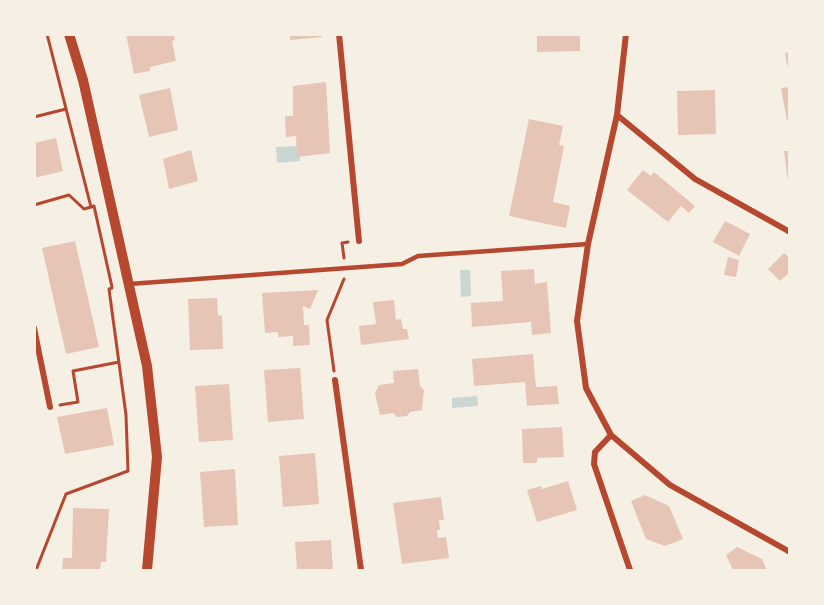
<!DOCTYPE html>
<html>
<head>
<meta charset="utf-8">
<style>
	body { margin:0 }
	#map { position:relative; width:824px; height:605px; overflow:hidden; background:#f6efe4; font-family:"Alegreya Sans",sans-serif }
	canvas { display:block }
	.frame { position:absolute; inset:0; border:36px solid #f6efe4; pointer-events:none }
</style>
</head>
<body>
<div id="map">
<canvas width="824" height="605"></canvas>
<div class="frame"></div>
</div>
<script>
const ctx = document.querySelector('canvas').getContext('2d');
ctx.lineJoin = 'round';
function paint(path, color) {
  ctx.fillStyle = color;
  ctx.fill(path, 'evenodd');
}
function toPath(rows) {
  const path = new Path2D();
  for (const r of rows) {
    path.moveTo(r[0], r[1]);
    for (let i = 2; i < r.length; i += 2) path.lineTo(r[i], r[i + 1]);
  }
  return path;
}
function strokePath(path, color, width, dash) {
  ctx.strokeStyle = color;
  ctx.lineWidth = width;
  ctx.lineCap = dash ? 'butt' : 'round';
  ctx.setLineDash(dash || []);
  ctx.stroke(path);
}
paint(toPath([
	[299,146,300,161,277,163,276,147],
	[460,270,470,270,471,296,461,297],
	[477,396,478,406,452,408,452,398]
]), '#c9d6d2');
paint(toPath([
	[126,34,174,34,175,40,172,41,176,61,150,67,150,71,134,74],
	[290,34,322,34,322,37,290,40],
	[537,34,580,34,580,51,537,52],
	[790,52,790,69,788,69,785,53],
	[326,82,330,153,297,157,296,136,286,137,285,116,293,116,293,86],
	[790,87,790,120,787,121,781,88],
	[170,88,178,130,149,137,139,95],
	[715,90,716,134,678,135,677,91],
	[529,119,563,126,559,145,564,146,553,202,570,206,566,228,509,216],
	[56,138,63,171,34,178,34,143],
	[191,150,198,181,169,189,163,159],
	[784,151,790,151,790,182,788,182],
	[643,170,651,176,654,172,695,206,689,213,681,206,668,222,627,190],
	[725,221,750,234,739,256,713,242],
	[75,241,99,347,66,354,42,248],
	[784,253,790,258,790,272,780,281,768,269],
	[728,257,739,260,736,277,724,275],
	[534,269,535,284,547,282,551,333,532,335,531,322,472,327,471,303,503,301,501,271],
	[318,290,310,309,303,306,304,325,309,325,310,345,293,346,293,336,278,337,278,332,265,333,262,293],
	[217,298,218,316,222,315,223,349,190,350,188,299],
	[394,300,396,320,401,319,403,329,407,329,409,339,361,345,359,326,376,324,373,302],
	[533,354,536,387,557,386,559,404,527,406,525,382,474,386,472,359],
	[300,368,304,419,268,422,264,370],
	[418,369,420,386,424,390,422,410,410,412,407,416,397,417,393,413,380,415,375,393,379,385,394,383,393,371],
	[229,384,233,440,199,442,195,386],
	[107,408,114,445,65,454,57,417],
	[562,427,564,457,537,458,537,463,523,463,522,429],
	[315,453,319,504,283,507,279,456],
	[235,469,238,525,204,527,200,472],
	[568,481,577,510,537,522,527,490,541,486,542,489],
	[645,495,669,506,683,539,665,546,646,539,631,501],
	[441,497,444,520,439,520,440,530,437,530,438,538,446,537,449,558,402,564,393,503],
	[73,508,109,509,106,562,101,562,100,570,62,570,63,558,72,558],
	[331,540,333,570,297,570,295,542],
	[737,547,762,559,767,570,733,570,726,555]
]), '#e6c5b7');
strokePath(toPath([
	[47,34,91,207,94,206,112,287],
	[34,117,66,109],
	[34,205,69,195,84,209,91,207],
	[344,258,342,243,348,242],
	[334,371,327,320,344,279],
	[60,405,78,402,73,371,119,362],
	[36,570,66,494,128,471,126,415,109,289,112,288]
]), '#b5482f', 3);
strokePath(toPath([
	[129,284,402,264,418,256,588,244]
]), '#b5482f', 4.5);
strokePath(toPath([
	[339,34,359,241],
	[626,34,617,115,588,244,577,321,586,388,611,435,670,485,790,552],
	[617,115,695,179,790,232],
	[34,328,50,407],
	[335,380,361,570],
	[611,435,595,452,594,464,630,570]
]), '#b5482f', 6);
strokePath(toPath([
	[69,34,83,80,147,366,157,457,147,570]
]), '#b5482f', 10);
</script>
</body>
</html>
